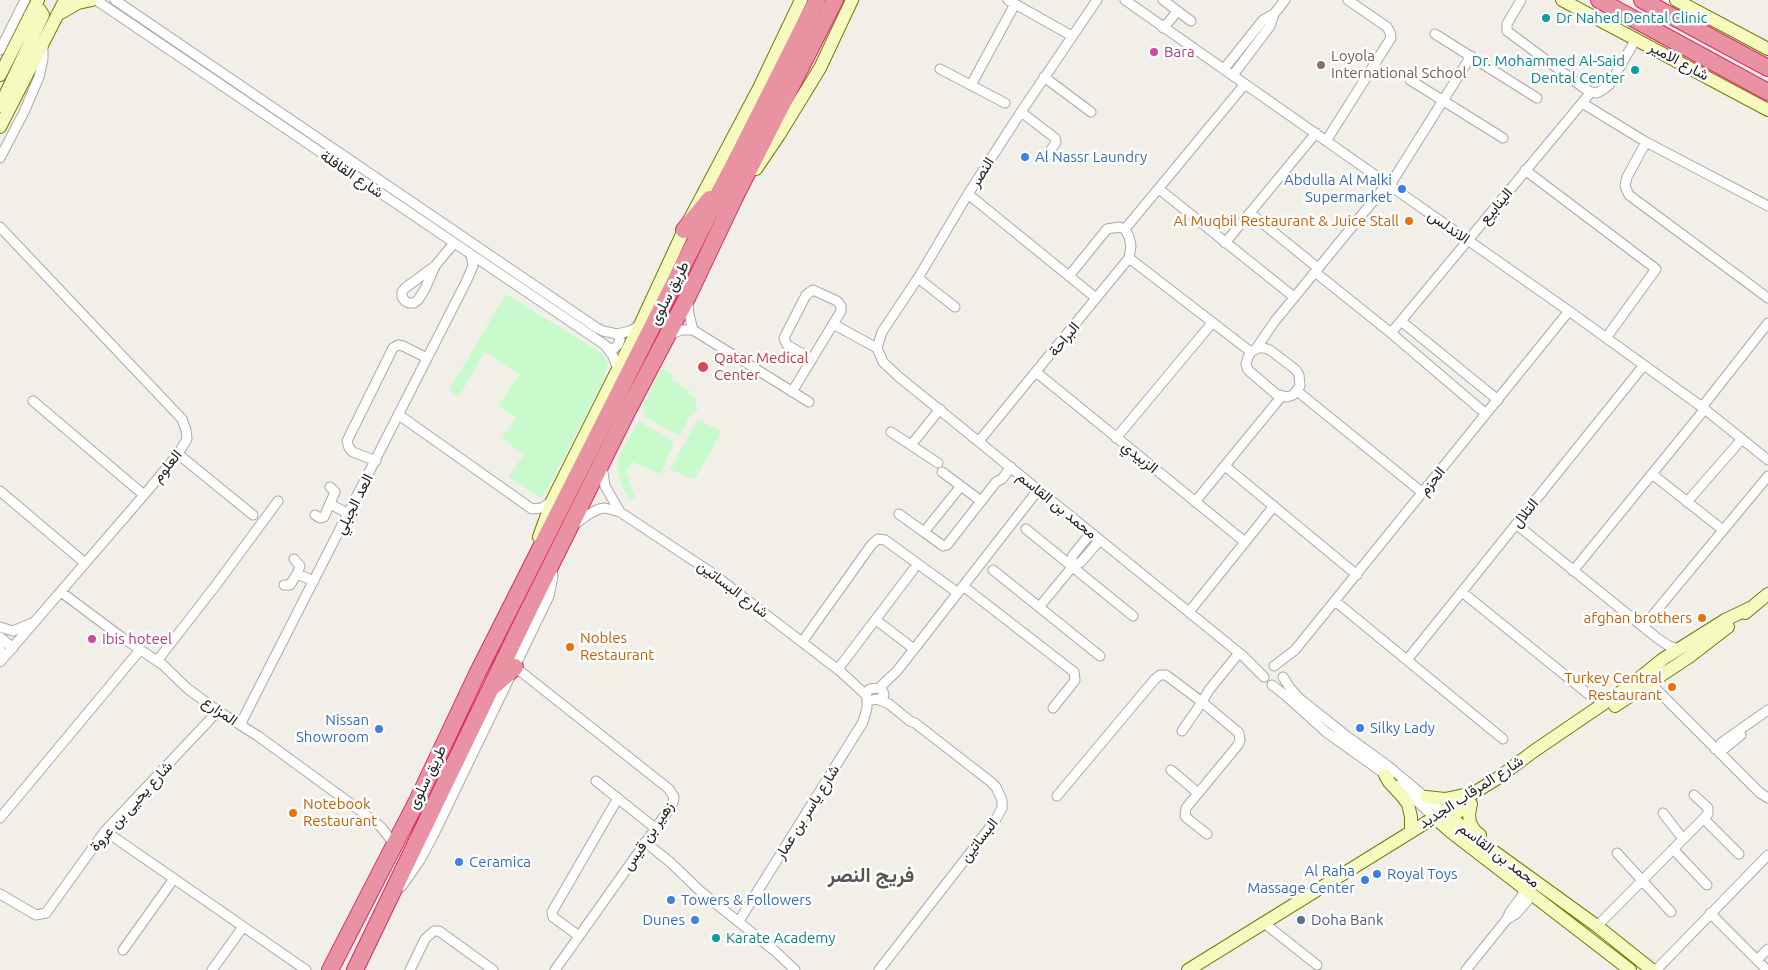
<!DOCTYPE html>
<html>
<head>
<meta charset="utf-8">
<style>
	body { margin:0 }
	canvas { display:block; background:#f2efe9 }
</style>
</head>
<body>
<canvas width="1768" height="970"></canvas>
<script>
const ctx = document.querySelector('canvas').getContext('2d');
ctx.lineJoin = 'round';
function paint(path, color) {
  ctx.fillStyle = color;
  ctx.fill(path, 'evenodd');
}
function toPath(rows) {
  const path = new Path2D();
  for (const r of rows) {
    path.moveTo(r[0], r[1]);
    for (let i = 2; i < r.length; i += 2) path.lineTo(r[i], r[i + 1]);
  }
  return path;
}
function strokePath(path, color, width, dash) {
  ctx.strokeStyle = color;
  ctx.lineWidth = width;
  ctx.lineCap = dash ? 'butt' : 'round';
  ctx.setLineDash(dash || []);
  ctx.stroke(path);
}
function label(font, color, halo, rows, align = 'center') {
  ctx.font = font + ' Ubuntu,Vazirmatn,sans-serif';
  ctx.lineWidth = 5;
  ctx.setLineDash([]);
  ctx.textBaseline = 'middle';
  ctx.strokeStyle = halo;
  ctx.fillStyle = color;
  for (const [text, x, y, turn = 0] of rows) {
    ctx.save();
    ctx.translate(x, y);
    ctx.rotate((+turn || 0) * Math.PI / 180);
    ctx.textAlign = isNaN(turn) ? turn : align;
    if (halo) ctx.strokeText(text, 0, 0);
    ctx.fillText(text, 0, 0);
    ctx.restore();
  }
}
paint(toPath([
	[506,294,603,354,608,363,603,382,542,499,508,477,524,455,502,438,516,418,498,406,519,374,484,352,459,397,449,390],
	[662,368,673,375,672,381,690,390,688,393,696,398,695,403,699,409,695,411,688,419,679,436,643,416,646,409,642,407],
	[698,419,722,432,694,480,670,469],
	[639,421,674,443,661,474,633,462,626,472,635,497,630,500,620,482,617,464,620,453]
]), '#c8facc');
const street = toPath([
	[96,0,605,345,613,356,618,370],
	[115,0,597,328,603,331,617,334,630,331,640,325],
	[1008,0,1072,36],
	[1097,0,1021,112,968,194,918,278,882,332,877,348,883,362,899,377,1243,656,1264,677],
	[1125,0,1569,311,1702,407,1768,460],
	[1163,0,1191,21],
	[1521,0,1507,24,1507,31,1584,88,1591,92,1597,93,1604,89,1610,84,1636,39],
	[1163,28,1172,18,1177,11],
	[1435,34,1537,98],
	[0,50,25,0],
	[940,69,1005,103],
	[1224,69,1263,20,1274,14,1285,0],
	[1233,75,1270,26,1274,14],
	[1044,77,1091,112],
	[1410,80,1503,138],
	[971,85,1015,4],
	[1582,103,1646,142,1768,206],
	[1021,112,1055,138,1056,142,1047,156],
	[1326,141,1391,38,1390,32,1387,27,1348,0],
	[1646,142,1627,177,1625,186,1629,195,1768,298],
	[0,158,24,112,39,77,43,59,43,45],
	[1525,170,1656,269,1606,338],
	[1390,185,1471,56],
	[1159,189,1294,297],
	[968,194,1096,298],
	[1250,213,1318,268],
	[0,227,182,419,186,430,187,439,178,454,144,495,0,662],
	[1125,229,1245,84],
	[1225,243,1316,133],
	[1129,258,1251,352],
	[435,266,425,289,418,300,414,303,409,303,405,301,402,297,402,292,405,288,435,266,454,243],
	[1315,272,1391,333,1486,414],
	[918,278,955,307],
	[688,301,689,314,693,330],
	[1401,321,1498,400],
	[833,324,877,348],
	[1391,333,1591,92],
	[669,335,681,330,693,330,809,402],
	[607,347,613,349,618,345,620,340,617,334],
	[1257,348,1264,348,1270,350,1296,370,1299,375,1300,386,1293,395,1287,397,1276,394,1248,370,1246,364,1248,357,1251,352,1257,348],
	[1255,350,1275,321,1387,184],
	[1036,372,1245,542],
	[1297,391,1423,493],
	[792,392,841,311,841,306,837,301,813,290,806,295,784,338,787,345,812,359],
	[33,401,144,495],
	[1702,407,1768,323],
	[399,415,532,509,542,508,552,501],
	[891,432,938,463],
	[1116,438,1212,323],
	[979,441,1129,258,1131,246,1129,237,1125,229,1119,227,1107,229,1069,276],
	[911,445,940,409],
	[178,454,253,515],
	[376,461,353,452,349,448,347,441,393,348,398,345,403,346,427,358],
	[602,466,605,486,620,512],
	[1225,466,1357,575],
	[942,472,961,486],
	[1652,474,1723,530],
	[0,491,85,563],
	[981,501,961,486,924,532,943,546,947,545,996,482,1002,479,1011,467],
	[1195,502,1281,397],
	[1687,502,1742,439],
	[330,504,349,514],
	[899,514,924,532],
	[315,515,320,518,324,517,335,492,330,487],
	[575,524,589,514,599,509,605,508,620,512,712,573,841,672,866,695],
	[1516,524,1657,638,1669,646,1679,649],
	[1026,529,1133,616],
	[1073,566,1071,560,1073,555,1091,533],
	[993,570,1100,656],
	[1573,571,1704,410],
	[297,574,314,581],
	[284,585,290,585,297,574,300,566,294,559],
	[963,586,1074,672,1075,680,1073,683,1053,708],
	[61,592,120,636,163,665,188,689,218,711,258,736,358,809,381,827,395,845],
	[1462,592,1592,697],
	[1335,601,1503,739],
	[1040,606,1073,566,1081,562,1100,540],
	[1189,612,1274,506],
	[876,620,914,649],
	[0,627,13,631,32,623],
	[1643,627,1768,476],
	[0,637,13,648],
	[802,642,872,544,878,539,885,540,958,593],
	[0,647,0,653],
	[1407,660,1644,365],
	[157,661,216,585,278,501],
	[1274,666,1295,650,1569,311],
	[515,667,669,789,674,797,673,803,670,808,555,970],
	[838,669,913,570],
	[1283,677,1290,688,1299,698,1348,737,1388,766,1443,812],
	[1653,681,1656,689,1760,793,1768,798],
	[1272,685,1285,695,1326,732,1389,777],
	[879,688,897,671,1038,490],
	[870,689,879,688,882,690,884,694,883,698,872,700,867,699,866,693,870,689],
	[240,725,466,282,473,266,471,255],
	[1182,731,1202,702,1209,690,1239,653],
	[1715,749,1725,748,1741,735],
	[1720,753,1721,743,1768,710],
	[1171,770,1198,793],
	[596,781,655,828],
	[1399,785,1434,817],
	[1057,796,1155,679,1160,675,1166,675,1202,702,1239,733,1240,740,1238,745,1186,808,1185,816,1188,819,1207,834],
	[1663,813,1683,839],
	[0,818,140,650],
	[1704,819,1739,854],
	[105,831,306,970],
	[645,842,670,862,699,890,776,952,795,970],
	[1673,849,1707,885],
	[1617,853,1671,912],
	[402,886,420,860,433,836,549,596,553,576,551,568],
	[0,894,36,915,46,913,105,831,218,711],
	[1710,913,1767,970],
	[1507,919,1516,914,1529,899,1534,895],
	[739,921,863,722,867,708,867,699],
	[1264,923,1317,965],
	[1597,926,1708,814,1708,808,1694,795],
	[579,936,553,917,552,912,618,798],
	[123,950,173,880],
	[1757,960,1768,949],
	[212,970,243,927],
	[410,970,425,939,434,931,439,931,493,970],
	[879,970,995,821,1002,808,1002,800,996,787,991,782,915,723,910,721,889,704,879,700],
	[1466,970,1507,919,1510,912,1522,896,1524,888],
	[1656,970,1768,855]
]);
const secondary = toPath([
	[1562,0,1768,110],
	[1676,0,1768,49],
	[57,15,78,3,92,0],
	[0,75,38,0],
	[0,106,43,15,40,10,30,15],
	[0,127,65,0],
	[756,169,779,135,820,68,852,0],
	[539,537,552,501,640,325,684,230,759,88,801,0],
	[1745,613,1768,594],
	[1615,706,1689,657,1728,627],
	[1385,775,1389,782,1402,796,1408,804,1411,817,1411,832],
	[1426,797,1445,799,1464,795],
	[1471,804,1469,814,1470,823,1475,831,1480,835],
	[1445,813,1485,845,1597,926,1652,970],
	[1435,818,1451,832,1630,970],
	[1441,823,1466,807],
	[1188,970,1498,778,1534,751,1631,685,1663,659,1725,620,1750,608]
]);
const highway = toPath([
	[1599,0,1768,92],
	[1642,0,1768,68],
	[684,230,710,199],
	[495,685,515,667],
	[330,970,418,799,477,674,817,0],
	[355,970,519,629,627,412,688,296,735,197,835,0]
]);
strokePath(street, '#a9a9a9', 11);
strokePath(secondary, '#707d05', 14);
strokePath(highway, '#dc2a67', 18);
strokePath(street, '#fff', 9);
strokePath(secondary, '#f7fabf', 12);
strokePath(highway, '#e892a2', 16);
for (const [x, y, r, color] of [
	[1546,18,5,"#0f9aa8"],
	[1154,52,5,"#d1479c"],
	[1321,65,5,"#8d6e63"],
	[1635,70,5,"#0f9aa8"],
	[1025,157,5,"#3f7fe0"],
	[1402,189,5,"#3f7fe0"],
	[1409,221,5,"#e8710a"],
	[703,367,6,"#e0444e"],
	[1702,618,5,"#e8710a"],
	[92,639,5,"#d1479c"],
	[570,647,5,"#e8710a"],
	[1672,687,5,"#e8710a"],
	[1360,728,5,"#3f7fe0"],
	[379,729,5,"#3f7fe0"],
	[293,813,5,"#e8710a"],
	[459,862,5,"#3f7fe0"],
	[1377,874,5,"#3f7fe0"],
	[1365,880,5,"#3f7fe0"],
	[671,900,5,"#3f7fe0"],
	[695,920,5,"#3f7fe0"],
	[1301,920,5,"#5c6f8a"],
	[716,938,5,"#0f9aa8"]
]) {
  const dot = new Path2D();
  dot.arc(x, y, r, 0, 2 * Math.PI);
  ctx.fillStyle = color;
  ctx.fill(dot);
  strokePath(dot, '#fff', 2);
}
label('15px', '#0d838f', '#fff', [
	["Dr Nahed Dental Clinic",1556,18],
	["Dr. Mohammed Al-Said",1625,61,"right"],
	["Dental Center",1625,78,"right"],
	["Karate Academy",726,938]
], 'left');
label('15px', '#b23c85', '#fff', [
	["Bara",1164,52],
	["Ibis hoteel",102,639]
], 'left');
label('15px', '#785e54', '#fff', [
	["Loyola",1331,56],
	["International School",1331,73]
], 'left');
label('15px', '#222', '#fff', [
	["شارع الامير",1679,61,28],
	["النصر",982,172,-58],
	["شارع القافلة",352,174,34],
	["الينابيع",1496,206,-50],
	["الاندلس",1449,227,35],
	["طريق سلوى",669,293,-63],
	["البراحة",1064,339,-51],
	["الزبيدي",1140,457,39],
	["العلوم",167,466,-51],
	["الحزم",1432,481,-51],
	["العد الجبلي",354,504,-63],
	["محمد بن القاسم",1057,505,39],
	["التلال",1525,513,-51],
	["شارع البساتين",733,589,37],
	["المزارع",220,711,35],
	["طريق سلوى",427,777,-64],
	["شارع المرقاب الجديد",1471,792,-33],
	["شارع يحيى بن عروة",131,806,-48],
	["شارع ياسر بن عمار",807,812,-58],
	["زهير بن قيس",648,836,-56],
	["البساتين",979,840,-52],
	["محمد بن القاسم",1499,855,37]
]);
label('15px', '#366cbe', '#fff', [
	["Al Nassr Laundry",1035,157],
	["Abdulla Al Malki",1392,180,"right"],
	["Supermarket",1392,197,"right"],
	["Nissan",369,720,"right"],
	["Showroom",369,737,"right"],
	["Silky Lady",1370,728],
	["Ceramica",469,862],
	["Al Raha",1355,871,"right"],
	["Massage Center",1355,888,"right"],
	["Royal Toys",1387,874],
	["Towers & Followers",681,900],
	["Dunes",685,920,"right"]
], 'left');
label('15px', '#c56008', '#fff', [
	["Al Muqbil Restaurant & Juice Stall",1399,221],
	["afghan brothers",1692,618],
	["Nobles",580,638,"left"],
	["Restaurant",580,655,"left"],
	["Turkey Central",1662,678],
	["Restaurant",1662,695],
	["Notebook",303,804,"left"],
	["Restaurant",303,821,"left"]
], 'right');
label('15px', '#be3a42', '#fff', [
	["Qatar Medical",714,358],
	["Center",714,375]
], 'left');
label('15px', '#4e5e75', '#fff', [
	["Doha Bank",1311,920]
], 'left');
label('bold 20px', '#555', '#fff', [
	["فريج النصر",871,875]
]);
</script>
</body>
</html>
